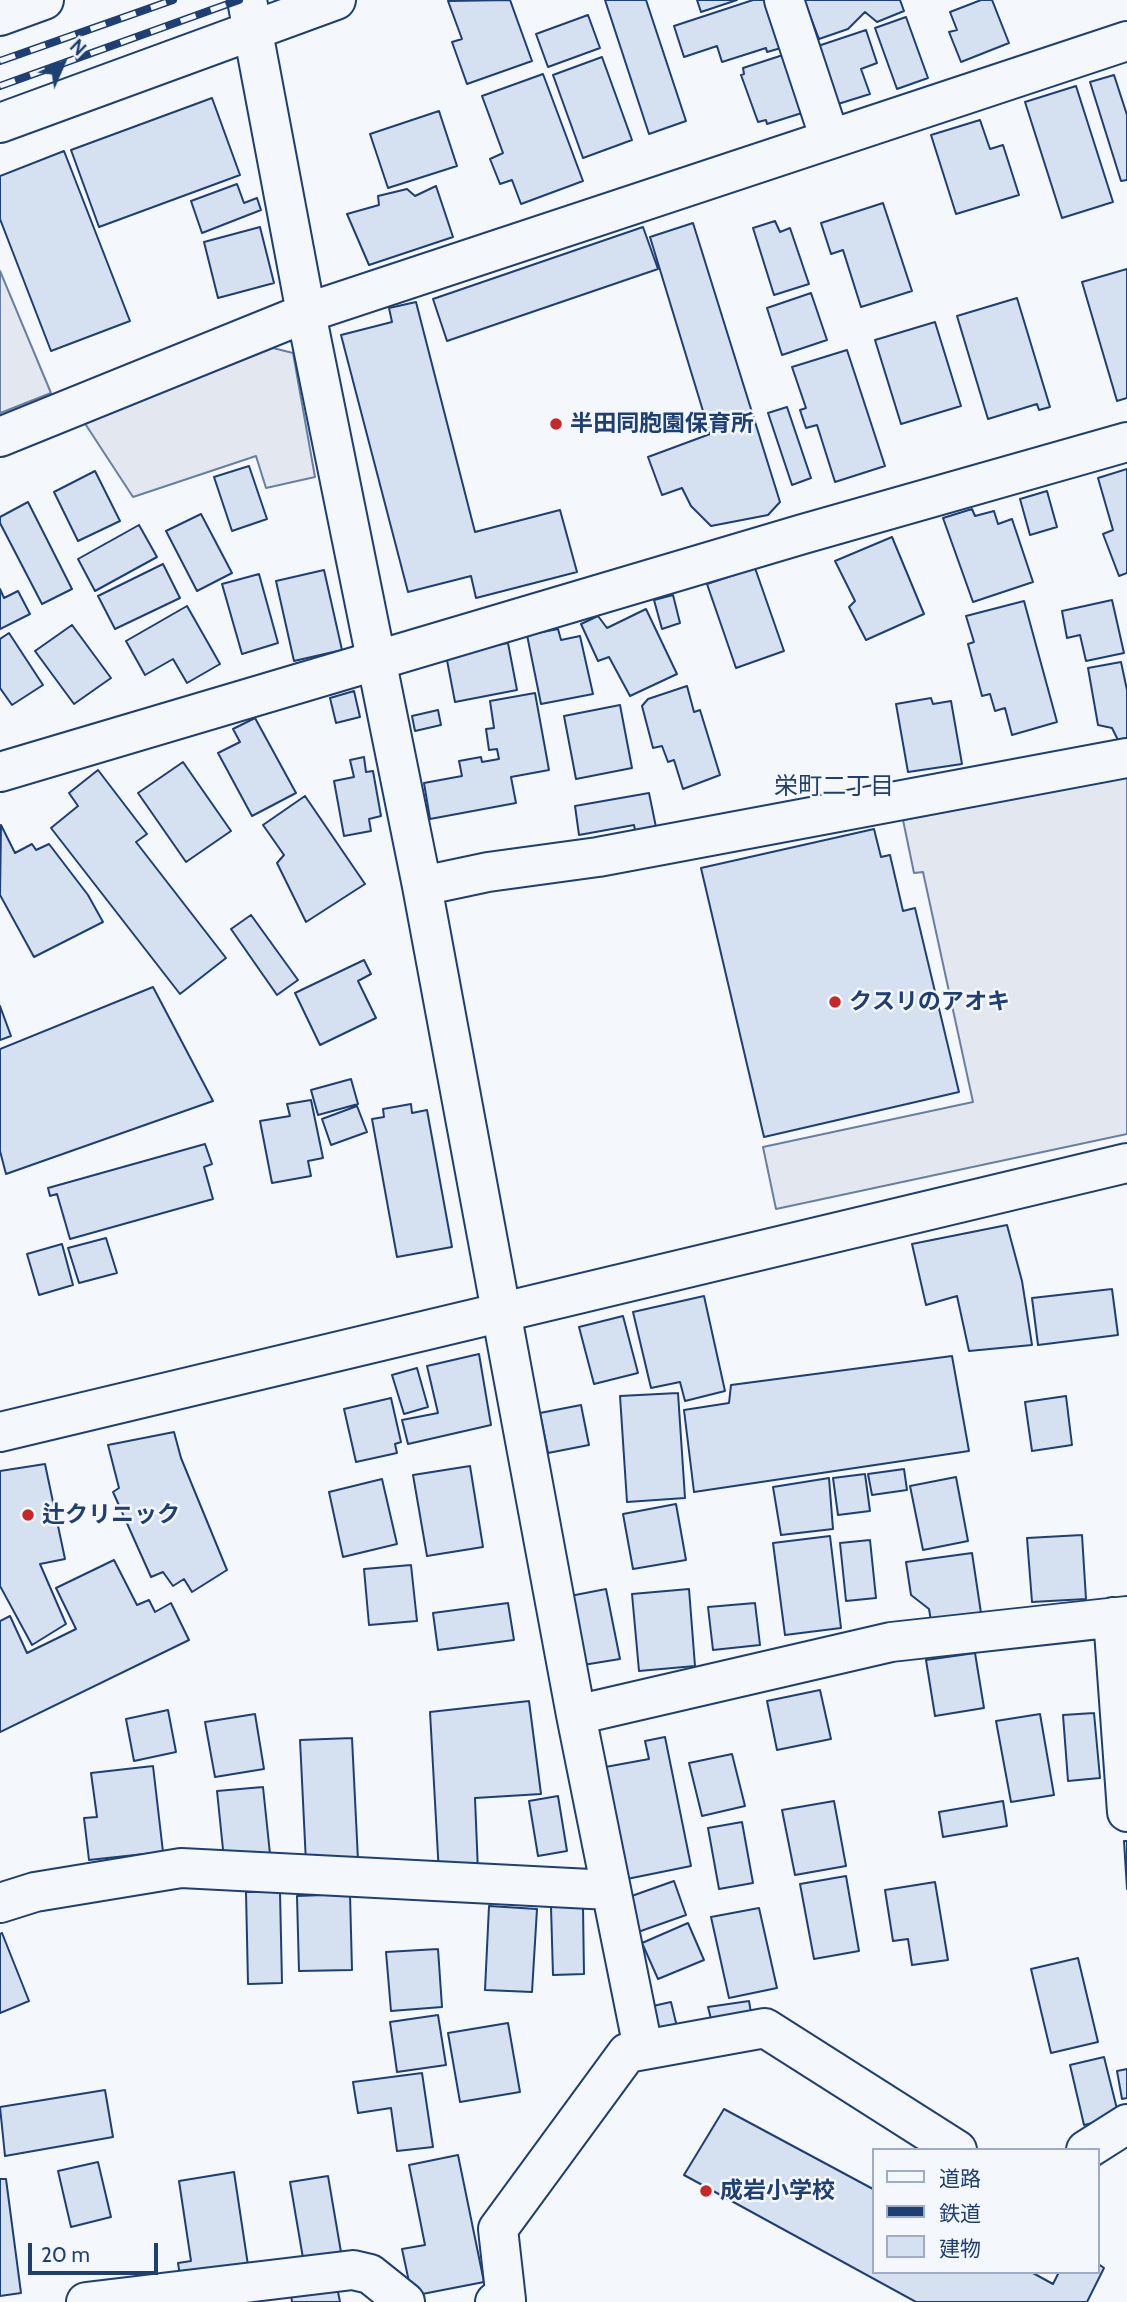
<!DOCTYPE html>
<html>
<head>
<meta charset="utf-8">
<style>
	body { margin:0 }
	#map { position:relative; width:1127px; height:2302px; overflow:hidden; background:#f4f7fb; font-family:Cabin,"Noto Sans JP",sans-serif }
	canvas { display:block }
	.legend { position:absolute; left:872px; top:2148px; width:228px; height:126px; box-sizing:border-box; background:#f4f7fb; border:2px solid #9eadc5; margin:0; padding:9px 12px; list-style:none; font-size:21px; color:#1d3f73 }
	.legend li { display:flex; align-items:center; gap:14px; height:35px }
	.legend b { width:35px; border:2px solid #9eadc5 }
	.north { position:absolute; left:28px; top:28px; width:70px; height:70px; -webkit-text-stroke:5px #f4f7fb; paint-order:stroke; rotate:44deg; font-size:19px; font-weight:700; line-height:28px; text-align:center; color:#1d3f73 }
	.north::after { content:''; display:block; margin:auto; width:24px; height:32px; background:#1d3f73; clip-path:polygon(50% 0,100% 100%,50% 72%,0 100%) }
	.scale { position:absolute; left:28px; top:2243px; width:130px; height:32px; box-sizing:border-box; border:4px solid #1d3f73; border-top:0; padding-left:9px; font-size:21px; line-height:24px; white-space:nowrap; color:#1d3f73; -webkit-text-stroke:5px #f4f7fb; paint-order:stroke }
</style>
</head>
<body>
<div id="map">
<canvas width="1127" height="2302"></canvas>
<ul class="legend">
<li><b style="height:9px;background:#f4f7fb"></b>道路</li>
<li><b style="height:9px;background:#1d3f73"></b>鉄道</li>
<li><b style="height:19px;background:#d5e0f0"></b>建物</li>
</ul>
<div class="north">N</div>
<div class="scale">20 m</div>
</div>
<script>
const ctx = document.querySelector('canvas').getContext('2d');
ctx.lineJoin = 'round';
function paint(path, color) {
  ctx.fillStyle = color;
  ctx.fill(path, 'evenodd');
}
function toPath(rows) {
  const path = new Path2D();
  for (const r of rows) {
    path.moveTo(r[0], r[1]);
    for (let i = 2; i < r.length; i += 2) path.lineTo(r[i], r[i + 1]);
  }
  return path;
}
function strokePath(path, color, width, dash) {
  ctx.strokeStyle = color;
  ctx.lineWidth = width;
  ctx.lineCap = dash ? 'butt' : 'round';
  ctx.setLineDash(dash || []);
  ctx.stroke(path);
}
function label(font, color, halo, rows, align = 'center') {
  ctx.font = font + ' Cabin,"Noto Sans JP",sans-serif';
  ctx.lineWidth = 5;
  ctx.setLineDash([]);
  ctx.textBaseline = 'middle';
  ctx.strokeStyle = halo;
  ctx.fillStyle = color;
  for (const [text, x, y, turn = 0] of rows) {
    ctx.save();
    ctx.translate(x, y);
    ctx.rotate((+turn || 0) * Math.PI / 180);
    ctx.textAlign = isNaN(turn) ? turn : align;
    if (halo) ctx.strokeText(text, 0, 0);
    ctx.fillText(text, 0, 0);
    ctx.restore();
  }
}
const parking = toPath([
	[0,271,51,393,0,413,0,271],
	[273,348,293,353,315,477,266,488,256,456,133,497,84,422,273,348],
	[1127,777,1127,1134,776,1209,763,1147,973,1102,923,872,914,873,903,820,1127,777]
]);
paint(parking, '#e3e8f0');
strokePath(parking, '#687fa3', 2);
const building = toPath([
	[510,0,532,61,467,84,452,42,462,39,448,1,510,0],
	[605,0,646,0,686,121,649,134,605,0],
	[697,0,737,0,701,12,697,0],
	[753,0,766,0,781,48,767,52,766,48,722,62,717,46,684,57,674,26,753,0],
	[804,0,900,0,904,11,877,22,865,12,848,29,819,39,804,0],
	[981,0,992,0,1009,43,961,62,949,32,957,30,950,12,981,0],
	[588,15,600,48,548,67,536,34,588,15],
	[906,17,928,78,897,89,875,28,906,17],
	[866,30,877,63,861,69,870,94,838,104,818,46,866,30],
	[783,55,802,113,767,124,766,120,758,122,741,75,744,74,743,68,783,55],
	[602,57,632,140,583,158,553,75,602,57],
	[543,74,583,181,521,204,512,180,500,184,490,159,503,153,482,96,543,74],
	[1114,75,1127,115,1127,180,1121,181,1090,82,1114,75],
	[1076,86,1113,202,1062,218,1025,102,1076,86],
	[212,98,240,175,99,227,71,150,212,98],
	[439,111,457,166,388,188,370,134,439,111],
	[980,120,990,149,1003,145,1019,195,956,214,931,135,980,120],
	[64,151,130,321,51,351,0,219,0,176,64,151],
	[237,184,244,203,257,198,261,210,202,233,191,201,237,184],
	[436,186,453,237,369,265,347,214,379,205,378,196,407,189,415,196,436,186],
	[883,203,912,291,861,307,843,250,831,254,821,223,883,203],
	[775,221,780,232,790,228,809,284,774,295,753,228,775,221],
	[693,223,780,502,768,515,711,526,691,506,682,488,662,495,648,457,710,434,650,237,693,223],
	[260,227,274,283,218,298,204,242,260,227],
	[643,227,658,269,447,341,433,299,643,227],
	[1127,269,1127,398,1117,401,1082,282,1127,269],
	[811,293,827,340,782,355,767,308,811,293],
	[1017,298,1050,407,1039,410,1037,404,988,419,957,316,1017,298],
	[416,302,475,532,560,510,577,572,476,598,471,576,408,592,341,335,392,322,389,308,416,302],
	[935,322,961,406,901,424,875,340,935,322],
	[847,350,885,466,835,482,817,425,806,428,800,410,806,408,792,367,847,350],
	[787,407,811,478,792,485,768,413,787,407],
	[249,466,267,519,232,531,214,477,249,466],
	[1127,469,1127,573,1119,576,1103,534,1113,530,1098,478,1127,469],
	[95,471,120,521,78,541,54,492,95,471],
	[1047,491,1057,527,1030,535,1020,499,1047,491],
	[28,502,72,589,42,604,0,523,0,517,28,502],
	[972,509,975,516,994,511,998,524,1012,519,1033,582,973,602,943,518,972,509],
	[201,514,232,573,197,591,166,531,201,514],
	[139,525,157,557,95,591,78,559,139,525],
	[892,537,924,614,866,640,849,607,855,601,835,561,892,537],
	[163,564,180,598,115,629,98,596,163,564],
	[755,568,784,651,736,668,707,584,755,568],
	[324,570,342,650,294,661,276,581,324,570],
	[259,574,278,643,242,654,222,584,259,574],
	[0,589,4,598,18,591,30,614,0,629,0,589],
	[673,595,680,623,662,629,654,600,673,595],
	[1112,600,1124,653,1086,661,1080,635,1067,638,1062,611,1112,600],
	[1024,601,1057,722,1012,735,1005,708,995,711,990,694,982,696,968,644,974,642,966,616,1024,601],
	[187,606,220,664,187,683,173,659,145,675,126,641,187,606],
	[646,609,677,674,630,696,609,657,598,661,581,624,598,616,607,628,646,609],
	[72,625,111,678,74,704,35,651,72,625],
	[558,629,561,640,580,636,593,694,541,704,527,635,558,629],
	[9,633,43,685,12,705,0,688,0,639,9,633],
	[508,643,517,690,455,702,446,655,508,643],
	[1121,662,1127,690,1127,738,1118,740,1112,728,1098,725,1088,668,1121,662],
	[687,686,694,712,700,710,720,775,683,789,674,760,668,762,662,746,653,748,642,706,648,699,687,686],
	[354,691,360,717,336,723,330,698,354,691],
	[535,693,549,770,511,777,516,803,430,819,424,783,462,776,459,761,481,757,482,762,499,759,497,749,489,750,486,729,494,728,490,701,535,693],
	[931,698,933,704,951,701,962,764,908,772,896,704,931,698],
	[620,705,632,768,576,779,564,716,620,705],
	[438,710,441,725,415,731,412,716,438,710],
	[255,718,296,793,252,816,218,753,240,742,233,729,255,718],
	[364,757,366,772,373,771,381,816,369,819,371,831,344,836,334,781,354,777,350,760,364,757],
	[183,762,231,831,186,862,138,793,183,762],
	[98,770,147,834,136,842,226,958,180,994,51,828,78,806,69,793,98,770],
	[649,793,657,832,636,836,634,825,579,835,575,806,649,793],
	[305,796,365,884,306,922,277,863,284,855,263,825,305,796],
	[1,825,15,853,32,844,36,850,49,844,88,895,103,922,34,957,0,895,1,825],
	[874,829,881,857,890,855,903,911,915,908,959,1092,764,1137,701,868,874,829],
	[251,915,298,980,277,995,231,929,251,915],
	[364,960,371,974,358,981,376,1018,320,1045,295,993,364,960],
	[153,987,213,1101,6,1174,0,1151,0,1049,153,987],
	[0,1006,11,1036,0,1040,0,1006],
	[351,1079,358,1104,318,1115,311,1090,351,1079],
	[311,1100,323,1158,308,1161,311,1176,272,1183,260,1121,290,1116,287,1104,311,1100],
	[411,1104,412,1113,427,1110,452,1247,397,1257,372,1119,384,1117,383,1109,411,1104],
	[357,1106,367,1132,331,1145,322,1119,357,1106],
	[205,1144,212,1164,204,1167,213,1199,70,1239,57,1194,50,1196,48,1188,205,1144],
	[1007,1225,1022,1281,1032,1345,969,1351,957,1296,926,1305,912,1244,1007,1225],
	[106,1238,117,1273,79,1283,68,1248,106,1238],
	[62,1244,73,1285,39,1295,27,1254,62,1244],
	[1112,1289,1118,1335,1038,1345,1032,1298,1112,1289],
	[704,1296,725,1391,685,1401,680,1382,651,1388,633,1312,704,1296],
	[623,1316,638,1373,594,1384,579,1327,623,1316],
	[479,1354,491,1425,408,1444,402,1420,438,1413,427,1366,479,1354],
	[952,1356,969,1451,694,1492,684,1410,729,1403,731,1385,952,1356],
	[417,1368,428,1407,404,1414,392,1375,417,1368],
	[678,1393,685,1498,627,1502,620,1396,678,1393],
	[1066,1396,1072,1445,1032,1451,1025,1402,1066,1396],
	[391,1398,401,1442,395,1444,397,1453,356,1462,344,1409,391,1398],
	[581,1405,589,1445,548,1453,540,1413,581,1405],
	[174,1432,181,1458,227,1570,192,1592,184,1579,173,1586,163,1572,151,1577,113,1492,119,1488,108,1445,174,1432],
	[45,1464,65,1559,40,1564,66,1624,32,1645,0,1586,0,1471,45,1464],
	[470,1466,483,1547,427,1556,413,1475,470,1466],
	[904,1469,907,1490,872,1495,868,1474,904,1469],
	[865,1474,870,1511,838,1515,833,1478,865,1474],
	[956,1477,968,1541,923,1550,910,1486,956,1477],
	[829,1478,833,1529,781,1535,773,1487,829,1478],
	[382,1479,397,1544,343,1557,329,1492,382,1479],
	[676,1504,686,1560,633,1569,623,1514,676,1504],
	[1082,1535,1086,1599,1032,1602,1027,1538,1082,1535],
	[830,1536,841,1628,785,1635,773,1543,830,1536],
	[870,1540,876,1598,846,1601,840,1543,870,1540],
	[972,1553,981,1613,931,1621,929,1609,911,1595,906,1562,972,1553],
	[114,1560,137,1605,149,1600,155,1612,171,1603,189,1640,0,1732,0,1621,10,1616,27,1653,76,1629,56,1588,114,1560],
	[411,1565,417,1621,369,1625,364,1569,411,1565],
	[606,1589,620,1659,583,1665,570,1596,606,1589],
	[689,1589,695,1666,639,1671,632,1594,689,1589],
	[508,1603,514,1640,438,1650,433,1613,508,1603],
	[755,1603,760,1645,713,1650,708,1607,755,1603],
	[975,1653,984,1708,935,1716,926,1660,975,1653],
	[820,1690,831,1739,777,1750,767,1701,820,1690],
	[529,1701,541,1794,475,1798,478,1872,439,1874,430,1712,529,1701],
	[168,1710,176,1752,134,1761,126,1719,168,1710],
	[1094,1713,1100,1778,1068,1781,1063,1715,1094,1713],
	[255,1714,264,1769,215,1777,205,1722,255,1714],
	[1040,1714,1054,1795,1011,1802,996,1721,1040,1714],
	[665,1737,691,1866,622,1880,600,1768,649,1759,645,1741,665,1737],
	[352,1738,358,1860,306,1863,300,1740,352,1738],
	[732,1754,745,1806,702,1816,689,1763,732,1754],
	[153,1766,163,1852,89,1860,84,1818,97,1817,91,1773,153,1766],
	[263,1787,270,1854,224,1859,217,1791,263,1787],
	[558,1796,567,1851,538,1856,529,1801,558,1796],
	[834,1801,846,1866,795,1875,782,1810,834,1801],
	[1003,1801,1007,1826,943,1837,939,1812,1003,1801],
	[742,1822,753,1883,719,1889,708,1828,742,1822],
	[1124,1841,1127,1841,1127,1889,1124,1841],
	[846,1876,859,1951,814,1959,800,1884,846,1876],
	[674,1881,686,1915,638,1932,626,1898,674,1881],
	[935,1882,948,1960,912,1965,908,1939,893,1941,885,1890,935,1882],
	[246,1892,280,1892,282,1983,248,1984,246,1892],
	[350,1894,352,1970,299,1971,297,1896,350,1894],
	[489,1906,537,1909,532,1992,485,1990,489,1906],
	[551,1907,583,1907,584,1974,553,1975,551,1907],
	[759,1908,777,1988,729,1998,711,1917,759,1908],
	[688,1923,704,1960,658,1979,642,1943,688,1923],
	[2,1933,29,2001,0,2013,0,1934,2,1933],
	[438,1949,442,2007,391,2011,386,1952,438,1949],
	[1078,1958,1098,2042,1051,2053,1031,1969,1078,1958],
	[749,2001,751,2013,711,2019,708,2007,749,2001],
	[671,2002,677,2027,660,2031,653,2006,671,2002],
	[438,2015,446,2065,397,2072,390,2022,438,2015],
	[508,2023,520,2092,460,2102,448,2033,508,2023],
	[1104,2057,1119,2117,1084,2125,1070,2065,1104,2057],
	[1127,2069,1127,2098,1122,2099,1117,2071,1127,2069],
	[422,2073,433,2147,397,2151,391,2108,358,2113,353,2082,422,2073],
	[105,2090,113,2137,5,2156,0,2107,105,2090],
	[724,2109,873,2189,873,2272,1031,2272,1053,2284,1059,2272,1097,2272,1097,2263,1104,2268,1087,2302,916,2302,684,2175,724,2109],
	[458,2155,484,2282,412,2296,402,2249,425,2245,409,2165,458,2155],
	[98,2162,111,2217,71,2227,58,2171,98,2162],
	[234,2172,249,2272,181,2282,178,2263,191,2261,179,2181,234,2172],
	[328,2176,342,2258,304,2264,290,2182,328,2176],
	[0,2179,6,2179,21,2293,0,2296,0,2179],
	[337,2287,340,2302,292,2302,291,2294,337,2287]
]);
paint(building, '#d5e0f0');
strokePath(building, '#1d3f73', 2);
const minor = toPath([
	[247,0,306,313,422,886,576,1715,643,2048],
	[784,0,830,139],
	[0,16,44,0],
	[0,123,336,0],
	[0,437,306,313,1127,41],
	[0,772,803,534,1127,442],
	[422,886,488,872,598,857,1127,758],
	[1113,1617,1127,1812],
	[576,1715,891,1642,1127,1616],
	[0,1903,35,1892,181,1868,610,1890],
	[1086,2150,1127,2124],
	[86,2302,353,2270,370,2274,405,2302],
	[495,2302,506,2300,498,2229,627,2053,765,2028,957,2150]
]);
const tertiary = toPath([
	[0,1432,1127,1163]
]);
strokePath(minor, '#1d3f73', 42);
strokePath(tertiary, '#1d3f73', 42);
strokePath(minor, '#f4f7fb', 38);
strokePath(tertiary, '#f4f7fb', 38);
const rail = toPath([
	[0,61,173,0],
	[0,86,239,0]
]);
strokePath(rail, '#1d3f73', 8);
strokePath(rail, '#f4f7fb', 5, [16]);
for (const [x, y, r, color] of [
	[556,424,7,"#c62828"],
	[835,1002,7,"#c62828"],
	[28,1515,7,"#c62828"],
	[706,2191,7,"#c62828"]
]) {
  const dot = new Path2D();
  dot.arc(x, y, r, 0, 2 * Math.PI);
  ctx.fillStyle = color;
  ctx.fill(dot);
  strokePath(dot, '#f4f7fb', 2.5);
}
label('bold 23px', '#1d3f73', '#f4f7fb', [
	["半田同胞園保育所",570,424],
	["クスリのアオキ",849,1002],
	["辻クリニック",42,1515],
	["成岩小学校",720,2191]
], 'left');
label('24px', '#1d3f73', '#f4f7fb', [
	["栄町二丁目",834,787]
]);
</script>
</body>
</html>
